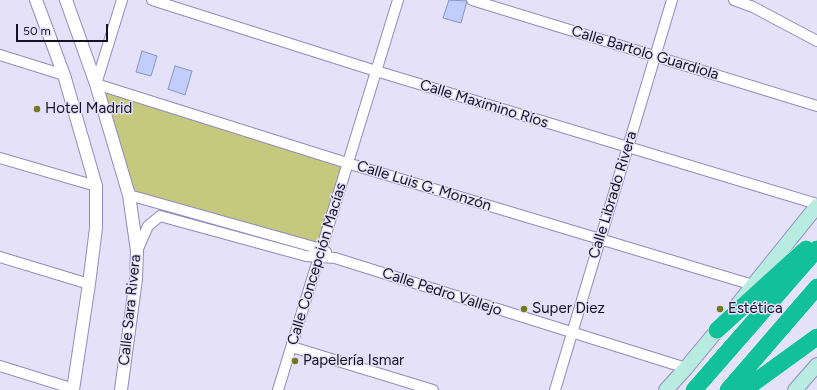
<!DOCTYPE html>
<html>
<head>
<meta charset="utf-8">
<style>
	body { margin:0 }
	#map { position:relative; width:817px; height:390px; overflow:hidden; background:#e4e1f8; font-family:Figtree,sans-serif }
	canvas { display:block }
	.scale { position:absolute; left:16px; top:24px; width:92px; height:18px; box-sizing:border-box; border:2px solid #151124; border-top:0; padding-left:5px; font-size:12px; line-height:14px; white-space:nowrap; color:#151124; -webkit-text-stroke:3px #e4e1f8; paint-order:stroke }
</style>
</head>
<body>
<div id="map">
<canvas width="817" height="390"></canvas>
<div class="scale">50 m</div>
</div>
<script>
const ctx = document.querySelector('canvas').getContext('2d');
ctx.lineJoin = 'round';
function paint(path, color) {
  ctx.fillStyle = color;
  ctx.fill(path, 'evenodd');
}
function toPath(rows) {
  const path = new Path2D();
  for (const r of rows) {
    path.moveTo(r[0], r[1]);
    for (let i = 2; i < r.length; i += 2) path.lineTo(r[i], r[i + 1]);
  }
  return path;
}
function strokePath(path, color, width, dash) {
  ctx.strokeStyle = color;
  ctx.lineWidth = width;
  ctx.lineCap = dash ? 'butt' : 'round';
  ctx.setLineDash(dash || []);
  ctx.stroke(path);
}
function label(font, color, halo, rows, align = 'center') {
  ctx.font = font + ' Figtree,sans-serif';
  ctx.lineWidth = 3;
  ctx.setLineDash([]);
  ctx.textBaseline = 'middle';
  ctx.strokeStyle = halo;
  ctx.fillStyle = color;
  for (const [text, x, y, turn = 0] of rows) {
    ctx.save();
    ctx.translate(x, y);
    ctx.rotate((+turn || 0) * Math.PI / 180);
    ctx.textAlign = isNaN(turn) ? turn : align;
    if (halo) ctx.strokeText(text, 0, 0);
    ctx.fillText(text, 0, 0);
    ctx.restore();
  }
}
paint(toPath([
	[101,89,346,163,321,249,132,192]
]), '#c4c97d');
const building = toPath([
	[449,0,467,1,461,23,443,18,449,0],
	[142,51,157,56,151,76,136,72,142,51],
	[175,66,192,71,185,95,168,89,175,66]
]);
paint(building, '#c1cefa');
strokePath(building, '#8493c6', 1);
const minor = toPath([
	[122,0,96,84,347,163,753,285],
	[152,0,376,71,817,204],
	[472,0,817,106],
	[734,0,753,7,817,41],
	[0,55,64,75],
	[0,158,96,186],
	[129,195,321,249,326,252],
	[137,251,148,226,160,216,306,256,335,258,686,368],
	[0,257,89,284],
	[292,347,433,390],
	[0,366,74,389],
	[278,390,398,0],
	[555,390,672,0]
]);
const tertiary = toPath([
	[36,0,64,75,96,186,96,228,89,284,73,390],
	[66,0,96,84,129,195,137,251,136,279,121,390]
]);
const secondary = toPath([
	[738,304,817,206],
	[666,390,686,368,724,322],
	[795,390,817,365]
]);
const motorway = toPath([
	[717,330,806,249],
	[694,390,817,249],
	[728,390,817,287],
	[744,390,817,337]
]);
strokePath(minor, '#938abe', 12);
strokePath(tertiary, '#938abe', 14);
strokePath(secondary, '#938abe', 16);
strokePath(motorway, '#fff', 18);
strokePath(minor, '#fff', 10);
strokePath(tertiary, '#fff', 12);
strokePath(secondary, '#b8ece1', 14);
strokePath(motorway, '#12c09a', 17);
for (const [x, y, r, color] of [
	[37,109,4,"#73771f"],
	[524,309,4,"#73771f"],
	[720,309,4,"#73771f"],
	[295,361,4,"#73771f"]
]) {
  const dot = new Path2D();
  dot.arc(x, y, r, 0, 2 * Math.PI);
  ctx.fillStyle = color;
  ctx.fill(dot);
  strokePath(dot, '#e4e1f8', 1.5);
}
label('15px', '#151124', '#e4e1f8', [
	["Calle Bartolo Guardiola",645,53,17],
	["Calle Maximino Ríos",484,104,17],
	["Calle Luis G. Monzón",424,186,17],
	["Calle Librado Rivera",613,195,-73],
	["Calle Concepción Macías",317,264,-73],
	["Calle Pedro Vallejo",442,292,18],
	["Calle Sara Rivera",130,310,-84]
]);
label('15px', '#151124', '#e4e1f8', [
	["Hotel Madrid",45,109],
	["Super Diez",532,309],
	["Estética",728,309],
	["Papelería Ismar",303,361]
], 'left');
</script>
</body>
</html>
